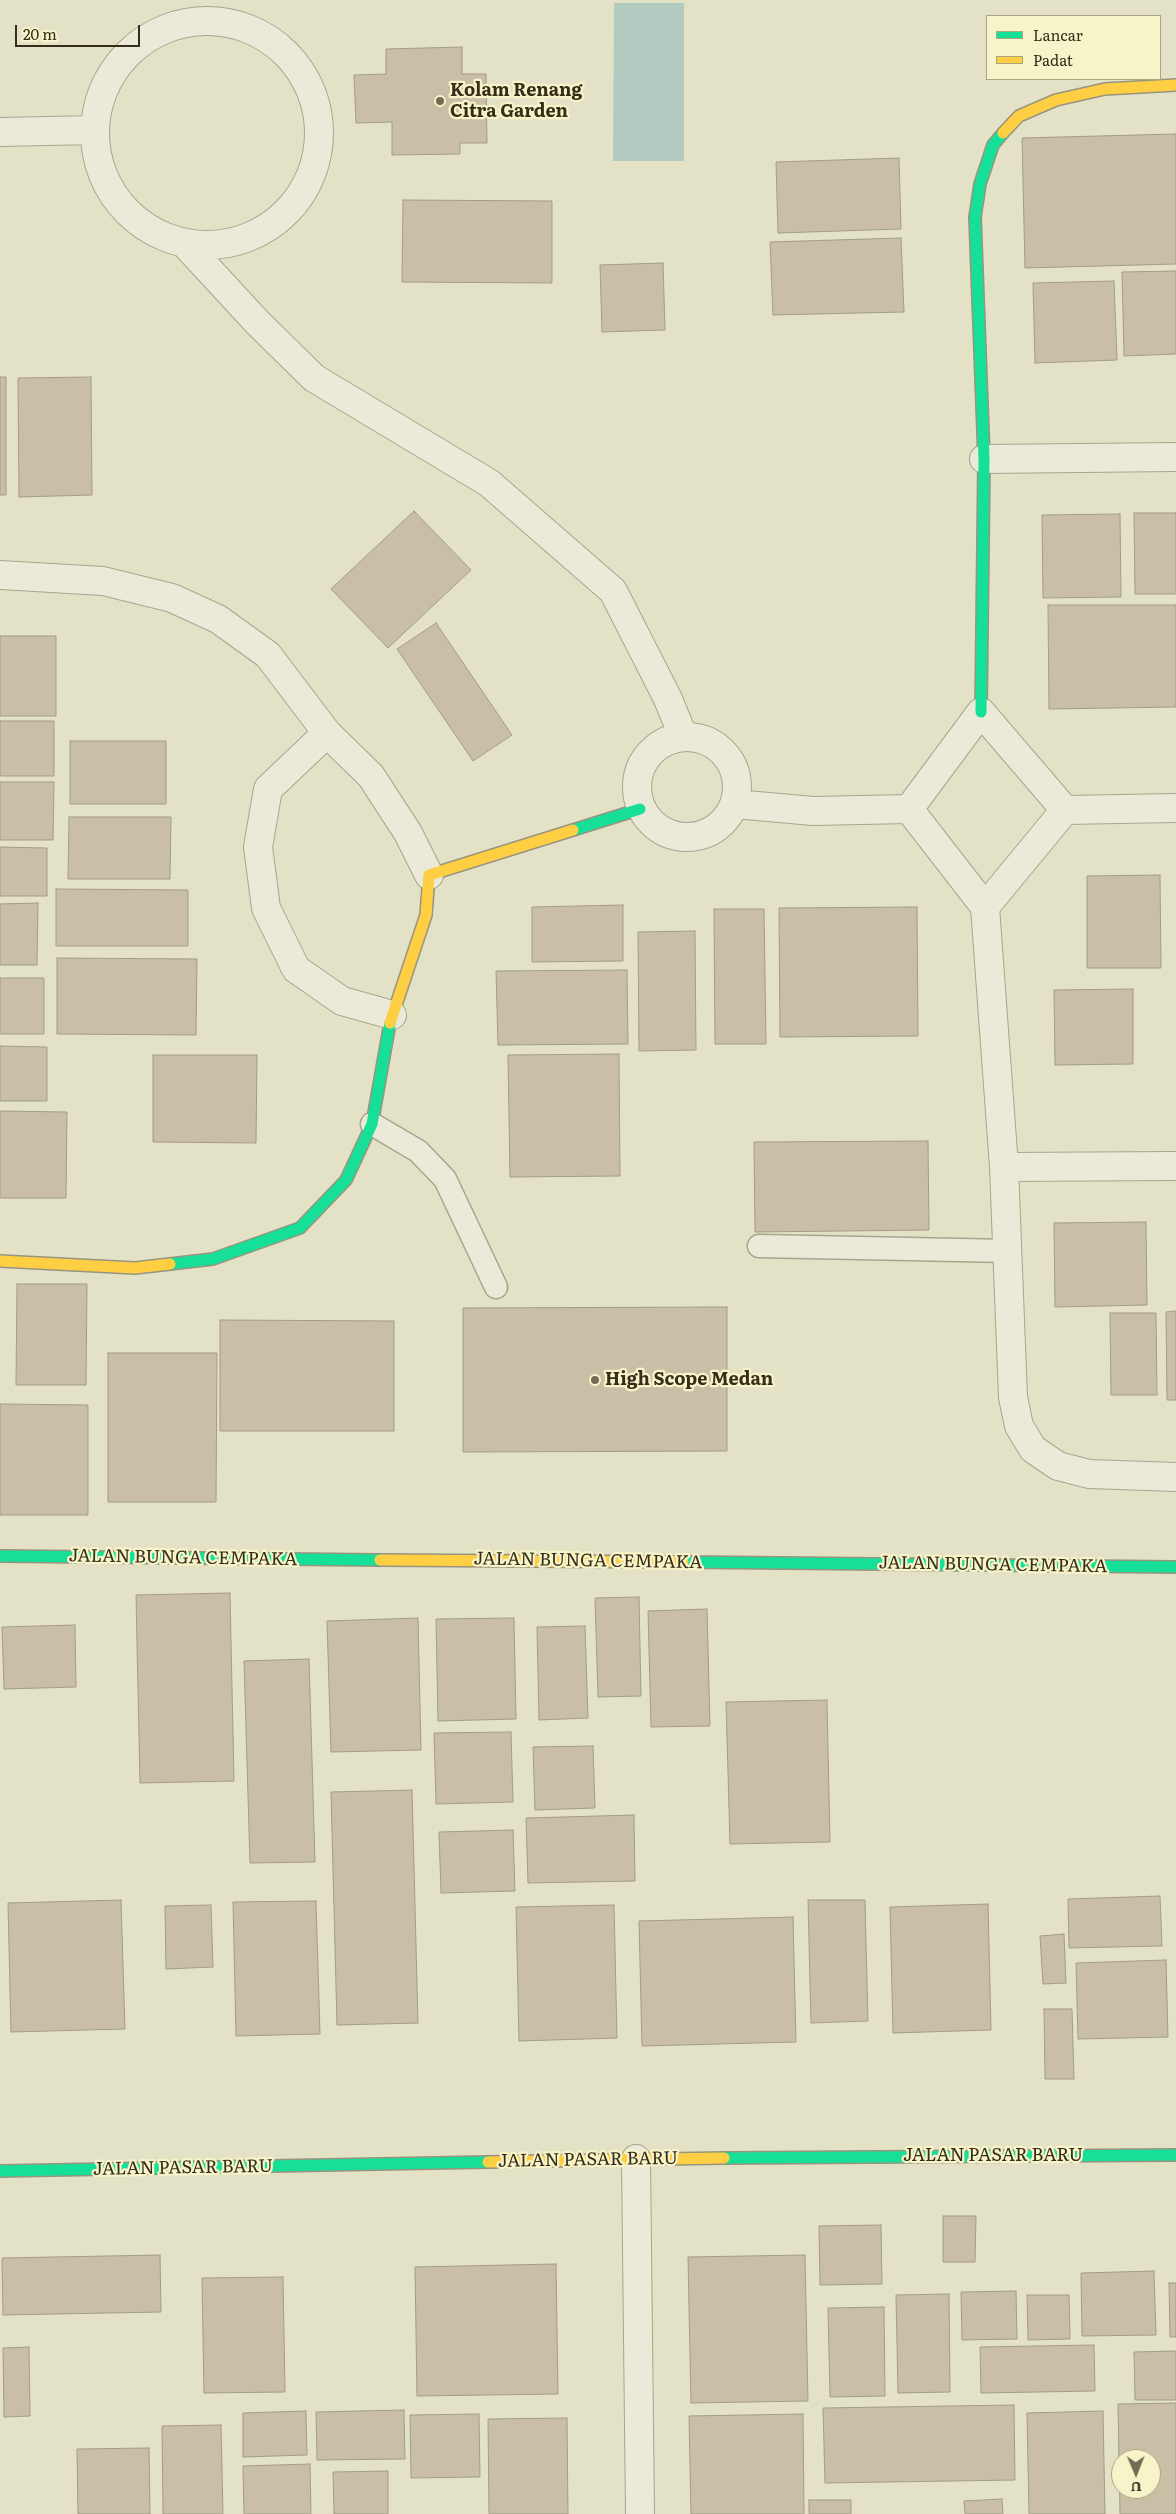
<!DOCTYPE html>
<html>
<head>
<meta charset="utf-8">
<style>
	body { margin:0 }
	#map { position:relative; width:1176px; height:2514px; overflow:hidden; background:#e4e2c6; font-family:Literata,serif }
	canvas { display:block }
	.legend { position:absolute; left:986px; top:15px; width:175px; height:65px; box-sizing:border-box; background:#f8f4c9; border:1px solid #aaa483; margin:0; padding:6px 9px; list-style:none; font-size:15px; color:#352d19 }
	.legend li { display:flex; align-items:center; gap:10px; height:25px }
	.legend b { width:25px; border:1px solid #aaa483 }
	.north { position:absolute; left:1111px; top:2449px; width:50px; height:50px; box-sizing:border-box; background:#f8f4c9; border:1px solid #aaa483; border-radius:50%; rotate:179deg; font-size:14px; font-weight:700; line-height:20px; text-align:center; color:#352d19 }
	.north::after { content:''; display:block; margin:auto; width:18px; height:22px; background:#726c56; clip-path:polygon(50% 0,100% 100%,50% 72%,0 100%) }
	.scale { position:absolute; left:15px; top:25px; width:125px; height:22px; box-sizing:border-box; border:2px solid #352d19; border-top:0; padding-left:6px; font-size:15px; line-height:18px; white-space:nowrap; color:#352d19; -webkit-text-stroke:4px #f8f4c9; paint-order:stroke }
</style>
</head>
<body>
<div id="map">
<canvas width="1176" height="2514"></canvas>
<ul class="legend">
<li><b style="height:6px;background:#16e098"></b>Lancar</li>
<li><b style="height:6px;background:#ffcf43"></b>Padat</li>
</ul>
<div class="north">U</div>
<div class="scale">20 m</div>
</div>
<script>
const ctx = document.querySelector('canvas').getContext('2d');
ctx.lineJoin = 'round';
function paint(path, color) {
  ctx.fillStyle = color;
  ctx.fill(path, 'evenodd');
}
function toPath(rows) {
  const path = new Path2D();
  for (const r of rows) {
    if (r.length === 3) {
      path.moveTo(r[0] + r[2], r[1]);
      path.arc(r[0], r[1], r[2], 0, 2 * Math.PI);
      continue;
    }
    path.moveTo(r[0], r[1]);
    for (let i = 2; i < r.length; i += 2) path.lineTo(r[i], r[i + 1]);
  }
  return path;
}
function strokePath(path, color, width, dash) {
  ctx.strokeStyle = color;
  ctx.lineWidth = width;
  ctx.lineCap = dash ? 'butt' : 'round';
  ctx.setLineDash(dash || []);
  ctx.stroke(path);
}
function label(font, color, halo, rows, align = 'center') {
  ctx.font = font + ' Literata,serif';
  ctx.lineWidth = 4.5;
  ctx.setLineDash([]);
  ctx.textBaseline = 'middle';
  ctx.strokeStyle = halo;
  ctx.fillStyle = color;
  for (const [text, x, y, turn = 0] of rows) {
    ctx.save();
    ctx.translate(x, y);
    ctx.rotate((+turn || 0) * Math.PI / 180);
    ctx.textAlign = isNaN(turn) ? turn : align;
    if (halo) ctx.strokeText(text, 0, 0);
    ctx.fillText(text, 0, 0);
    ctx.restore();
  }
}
paint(toPath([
	[614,3,684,3,684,161,613,161]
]), '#b3cac0');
const building = toPath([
	[462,47,462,74,486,74,487,143,460,143,460,154,392,155,392,122,356,123,354,75,386,74,386,49,462,47],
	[1176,134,1176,264,1025,268,1022,138,1176,134],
	[899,158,901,229,778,233,776,162,899,158],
	[403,200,552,201,552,283,402,282,403,200],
	[901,238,904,312,773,315,770,242,901,238],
	[663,263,665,330,602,332,600,265,663,263],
	[1176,271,1176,354,1124,356,1122,272,1176,271],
	[1114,281,1117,360,1035,363,1033,283,1114,281],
	[0,377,6,377,6,495,0,495,0,377],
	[91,377,92,495,19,497,18,378,91,377],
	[414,511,471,570,388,648,331,589,414,511],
	[1134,513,1176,513,1176,594,1135,594,1134,513],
	[1120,514,1121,597,1043,598,1042,515,1120,514],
	[1048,605,1176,605,1176,707,1049,709,1048,605],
	[436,623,512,735,473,761,397,649,436,623],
	[0,636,56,636,56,716,0,716,0,636],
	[0,721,54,721,54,776,0,776,0,721],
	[70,741,166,741,166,804,70,804,70,741],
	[0,782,54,782,53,840,0,840,0,782],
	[69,817,171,817,170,879,68,879,69,817],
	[0,847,47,848,47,896,0,896,0,847],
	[1160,875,1161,968,1087,968,1087,876,1160,875],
	[56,889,188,890,188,946,56,946,56,889],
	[38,903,37,965,0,965,0,904,38,903],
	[623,905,623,961,532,962,532,907,623,905],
	[917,907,918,1036,780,1037,779,908,917,907],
	[714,909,764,909,766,1044,715,1044,714,909],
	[695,931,696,1050,639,1051,638,932,695,931],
	[57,958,197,959,196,1035,57,1034,57,958],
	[627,970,628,1044,498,1045,496,971,627,970],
	[0,978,44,978,44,1034,0,1034,0,978],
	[1133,989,1133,1064,1055,1065,1054,990,1133,989],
	[0,1046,47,1047,47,1101,0,1101,0,1046],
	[619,1054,620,1176,510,1177,508,1055,619,1054],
	[153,1055,257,1055,256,1143,153,1142,153,1055],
	[0,1111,67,1112,66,1198,0,1198,0,1111],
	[928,1141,929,1230,755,1232,754,1142,928,1141],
	[1146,1222,1147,1305,1055,1307,1054,1223,1146,1222],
	[17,1284,87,1284,86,1385,16,1385,17,1284],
	[727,1307,727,1451,463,1452,463,1308,727,1307],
	[1176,1311,1176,1400,1167,1400,1166,1312,1176,1311],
	[1110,1313,1156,1313,1157,1395,1111,1395,1110,1313],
	[220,1320,394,1321,394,1431,220,1431,220,1320],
	[108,1353,217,1353,216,1502,108,1502,108,1353],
	[0,1404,88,1405,88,1515,0,1515,0,1404],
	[230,1593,234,1781,140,1783,136,1595,230,1593],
	[639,1597,641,1696,598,1697,595,1598,639,1597],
	[707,1609,710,1726,651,1727,648,1611,707,1609],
	[418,1618,421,1750,331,1752,327,1621,418,1618],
	[514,1618,516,1719,438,1721,436,1619,514,1618],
	[75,1625,76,1687,4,1689,2,1627,75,1625],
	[585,1626,588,1718,539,1720,537,1627,585,1626],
	[309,1659,315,1862,250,1863,244,1661,309,1659],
	[827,1700,830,1842,730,1844,726,1702,827,1700],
	[511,1732,513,1802,436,1804,434,1733,511,1732],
	[593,1746,595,1808,535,1810,533,1747,593,1746],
	[412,1790,418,2023,337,2025,331,1792,412,1790],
	[634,1815,635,1881,528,1883,526,1818,634,1815],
	[513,1830,515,1891,441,1893,439,1832,513,1830],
	[1160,1896,1162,1946,1069,1948,1068,1899,1160,1896],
	[121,1900,125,2029,11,2032,8,1903,121,1900],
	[808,1900,865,1900,868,2021,811,2023,808,1900],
	[316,1901,320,2034,236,2036,233,1902,316,1901],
	[988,1904,991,2030,893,2033,890,1907,988,1904],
	[211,1905,213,1967,166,1969,165,1906,211,1905],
	[614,1905,617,2038,519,2041,516,1907,614,1905],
	[793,1917,796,2042,642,2046,639,1921,793,1917],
	[1064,1934,1066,1983,1043,1984,1040,1936,1064,1934],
	[1166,1960,1168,2037,1078,2039,1076,1963,1166,1960],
	[1044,2009,1072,2009,1074,2079,1045,2079,1044,2009],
	[943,2216,976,2216,975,2262,943,2262,943,2216],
	[881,2225,882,2284,820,2285,819,2226,881,2225],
	[160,2255,161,2312,3,2315,2,2258,160,2255],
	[805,2255,808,2401,691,2403,688,2257,805,2255],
	[556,2264,558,2394,417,2396,415,2267,556,2264],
	[1154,2271,1156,2335,1082,2336,1081,2273,1154,2271],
	[283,2277,285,2392,204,2393,202,2278,283,2277],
	[1169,2283,1176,2283,1176,2337,1170,2337,1169,2283],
	[1016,2291,1017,2339,962,2340,961,2292,1016,2291],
	[949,2294,950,2392,898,2393,896,2295,949,2294],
	[1027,2295,1069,2295,1070,2339,1028,2340,1027,2295],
	[884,2307,885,2396,830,2397,828,2308,884,2307],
	[1094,2345,1095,2391,981,2393,980,2347,1094,2345],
	[29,2347,30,2416,4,2417,3,2348,29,2347],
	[1176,2351,1176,2400,1135,2400,1134,2352,1176,2351],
	[1176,2403,1176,2514,1120,2514,1118,2404,1176,2403],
	[1121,2459,1151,2459,1151,2489,1121,2489,1121,2459],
	[1014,2405,1015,2480,825,2483,823,2408,1014,2405],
	[404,2410,405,2459,317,2460,316,2412,404,2410],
	[306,2411,307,2455,243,2457,243,2413,306,2411],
	[1103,2411,1105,2514,1029,2514,1027,2413,1103,2411],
	[479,2414,480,2477,411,2478,410,2415,479,2414],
	[803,2414,804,2514,691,2514,689,2416,803,2414],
	[567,2418,568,2514,489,2514,488,2419,567,2418],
	[221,2425,223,2514,163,2514,162,2426,221,2425],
	[149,2448,150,2514,78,2514,77,2449,149,2448],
	[310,2464,311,2514,244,2514,243,2466,310,2464],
	[388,2471,388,2514,334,2514,333,2472,388,2471],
	[1002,2499,1003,2514,965,2514,964,2501,1002,2499],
	[809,2500,851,2500,851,2514,809,2514,809,2500]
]);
paint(building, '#c8bfa6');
strokePath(building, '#a39c86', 1);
const lane = toPath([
	[372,1124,418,1151,445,1179,496,1287],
	[759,1246,1009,1251]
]);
const street = toPath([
	[207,133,112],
	[0,132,94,130],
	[185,244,258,323,314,378,489,483,613,591,668,699,683,736],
	[984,459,1176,457],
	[0,575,103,581,172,598,218,619,268,655,327,733,371,776,408,833,429,875],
	[327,733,268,789,258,847,266,908,296,969,342,1001,392,1015],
	[687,787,50],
	[735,804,813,811,909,809],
	[909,809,985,907,1065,810,1176,808],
	[909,809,981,712,1065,810],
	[985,907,1004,1167,1013,1397,1019,1426,1033,1449,1058,1466,1089,1474,1176,1477],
	[1004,1167,1176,1166],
	[636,2159,640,2514]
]);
const fast = toPath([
	[981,712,984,459,975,217,980,184,993,145,1003,133],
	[573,830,640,809],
	[170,1264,213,1259,300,1228,346,1180,372,1124,390,1023],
	[0,1556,380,1560],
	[683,1562,1176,1567],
	[724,2158,1176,2155],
	[0,2171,488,2162]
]);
const slow = toPath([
	[1003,133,1019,116,1056,100,1105,89,1176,85],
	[390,1023,426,915,429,875,573,830],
	[0,1261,135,1268,170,1264],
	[380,1560,683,1562],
	[488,2162,724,2158]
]);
strokePath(lane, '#a8a490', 25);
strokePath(street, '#a8a490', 30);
strokePath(fast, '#979480', 14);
strokePath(slow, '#979480', 14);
strokePath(lane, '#ebead8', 22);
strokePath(street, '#ebead8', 28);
strokePath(fast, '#16e098', 11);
strokePath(slow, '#ffcf43', 11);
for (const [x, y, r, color] of [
	[440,101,5,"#726c56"],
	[595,1380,5,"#726c56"]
]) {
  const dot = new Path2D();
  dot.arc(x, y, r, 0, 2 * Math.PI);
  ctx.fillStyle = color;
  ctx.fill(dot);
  strokePath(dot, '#f8f4c9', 2);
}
label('bold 18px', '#352d19', '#f8f4c9', [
	["Kolam Renang",450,91],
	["Citra Garden",450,112],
	["High Scope Medan",605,1380]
], 'left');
label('18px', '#352d19', '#f8f4c9', [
	["JALAN BUNGA CEMPAKA",183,1558,1],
	["JALAN BUNGA CEMPAKA",588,1561,1],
	["JALAN BUNGA CEMPAKA",993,1565,1],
	["JALAN PASAR BARU",993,2156],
	["JALAN PASAR BARU",588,2160,-1],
	["JALAN PASAR BARU",183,2168,-1]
]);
</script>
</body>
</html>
